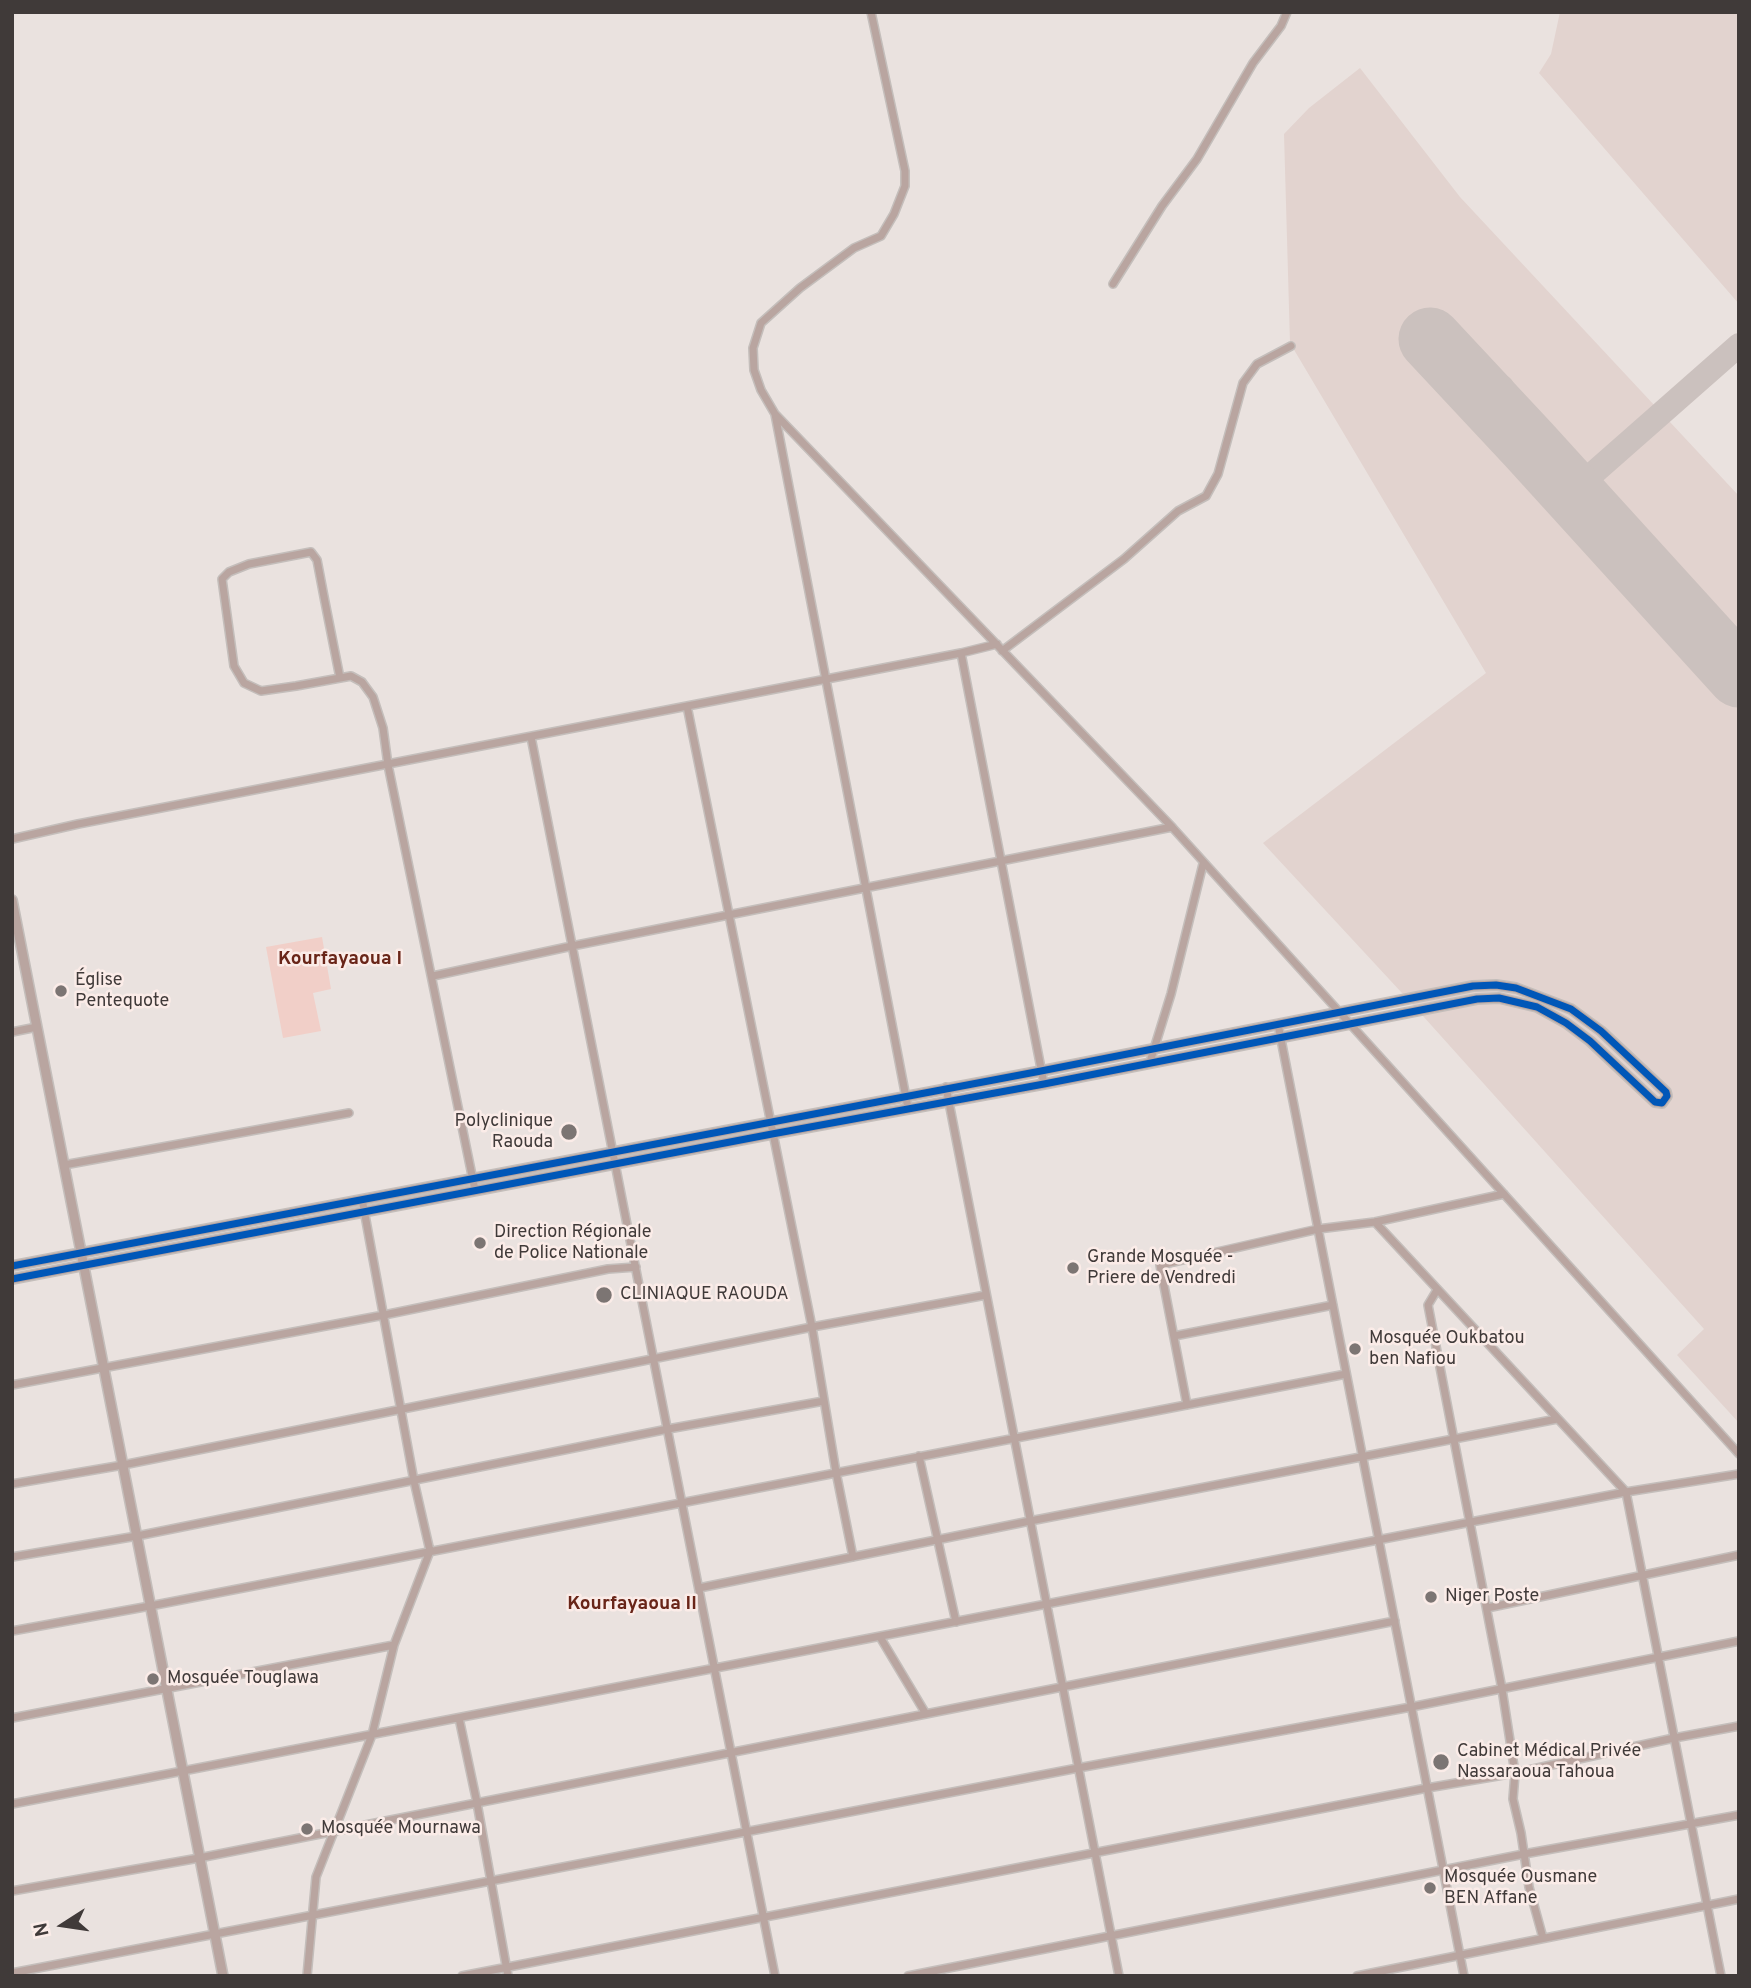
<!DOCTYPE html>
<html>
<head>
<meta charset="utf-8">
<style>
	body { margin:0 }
	#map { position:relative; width:1751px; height:1988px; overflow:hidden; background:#eae2df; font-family:Overpass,sans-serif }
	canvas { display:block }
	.frame { position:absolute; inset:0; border:14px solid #403a39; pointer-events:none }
	.north { position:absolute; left:28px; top:1890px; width:70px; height:70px; -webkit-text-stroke:5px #fbece8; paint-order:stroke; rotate:258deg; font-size:19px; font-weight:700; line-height:28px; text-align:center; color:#403a39 }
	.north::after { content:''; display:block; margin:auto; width:24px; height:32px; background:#403a39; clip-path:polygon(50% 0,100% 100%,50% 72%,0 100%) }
</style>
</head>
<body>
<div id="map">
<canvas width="1751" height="1988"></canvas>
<div class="frame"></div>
<div class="north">N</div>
</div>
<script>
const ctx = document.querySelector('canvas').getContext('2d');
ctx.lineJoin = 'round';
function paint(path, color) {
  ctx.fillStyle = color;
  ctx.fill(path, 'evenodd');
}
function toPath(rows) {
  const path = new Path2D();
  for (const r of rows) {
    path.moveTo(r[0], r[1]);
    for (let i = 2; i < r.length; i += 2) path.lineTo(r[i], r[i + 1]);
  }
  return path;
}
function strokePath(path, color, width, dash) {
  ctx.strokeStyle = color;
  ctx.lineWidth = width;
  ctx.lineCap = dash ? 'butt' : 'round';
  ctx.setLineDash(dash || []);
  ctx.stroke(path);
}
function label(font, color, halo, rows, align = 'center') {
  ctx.font = font + ' Overpass,sans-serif';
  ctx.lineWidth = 5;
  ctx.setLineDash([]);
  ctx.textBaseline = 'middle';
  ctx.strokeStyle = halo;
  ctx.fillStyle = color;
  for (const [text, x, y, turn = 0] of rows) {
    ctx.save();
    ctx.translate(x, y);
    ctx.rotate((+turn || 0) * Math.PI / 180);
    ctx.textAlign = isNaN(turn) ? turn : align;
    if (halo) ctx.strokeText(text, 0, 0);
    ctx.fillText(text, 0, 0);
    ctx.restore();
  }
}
paint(toPath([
	[1560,12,1739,12,1739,304,1539,73,1551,54],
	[1360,68,1460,197,1739,496,1739,1423,1677,1355,1704,1329,1414,1006,1263,843,1486,673,1290,343,1284,134,1309,108]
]), '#e2d3cf');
paint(toPath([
	[322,937,331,989,313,993,321,1031,283,1038,266,947]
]), '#f1cfc8');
strokePath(toPath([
	[1502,387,1518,429,1529,445],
	[1456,394,1497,413],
	[1572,492,1739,345]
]), '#cbc1be', 24);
strokePath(toPath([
	[1430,339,1529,445,1739,676]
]), '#cbc1be', 63);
const minor = toPath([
	[871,12,905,171,905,186,894,214,881,236,854,248,800,288,761,323,753,348,754,370,761,390,775,414,1172,827,1739,1454],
	[1113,284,1162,206,1197,159,1253,63,1281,26,1287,12],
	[775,414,908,1108],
	[997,644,961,653,1044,1084],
	[1002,651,1124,559,1178,511,1206,496,1218,474,1243,383,1257,364,1291,346],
	[340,678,325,602,317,560,311,552,249,564,229,572,222,579,234,666,244,683,261,691,296,686,351,676,362,682,373,697,383,728,388,765,475,1190],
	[687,706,812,1327,836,1472,853,1557],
	[531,737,775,1976],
	[12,839,78,824,961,653],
	[433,976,572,946,1172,827],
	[1278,1024,1464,1976],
	[12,1032,37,1027],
	[1150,1062,1171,994,1203,864],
	[946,1087,1119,1976],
	[64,1165,349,1113],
	[1375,1222,1626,1492,1721,1976],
	[1437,1290,1428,1305,1502,1689,1515,1773,1513,1799,1521,1833,1529,1887,1543,1938],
	[1174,1336,1333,1305],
	[12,1385,384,1315,608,1269,636,1267],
	[1187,1405,1160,1265,1318,1229,1375,1222,1504,1194],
	[919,1456,956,1622],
	[12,1484,123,1465,812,1327,986,1295],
	[12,1557,137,1536,668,1429,824,1401],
	[699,1588,1030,1521,1557,1419],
	[1487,1608,1739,1555],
	[12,1631,150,1606,1346,1374],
	[880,1637,926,1714],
	[12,1718,394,1645],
	[459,1718,477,1803,508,1976],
	[12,1804,1626,1492,1739,1474],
	[12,1891,199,1858,1395,1621],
	[12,1973,1078,1768,1411,1707,1739,1641],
	[307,1976,316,1877,372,1735,394,1645,430,1551,414,1481,362,1199],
	[462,1976,1427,1788,1515,1773,1674,1738,1739,1726],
	[908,1976,1524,1854,1739,1815],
	[1357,1976,1739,1899]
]);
const tertiary = toPath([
	[12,900,223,1976],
	[12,1266,1041,1071,1473,986,1496,985,1516,988,1571,1009,1601,1031,1666,1092,1667,1096,1662,1103,1655,1102,1590,1041,1566,1023,1537,1007,1499,998,1477,999,1044,1084,772,1134,12,1279]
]);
strokePath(minor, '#c4bebb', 10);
strokePath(tertiary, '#c4bebb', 12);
strokePath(minor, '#b9a5a0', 7);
strokePath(tertiary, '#b9a5a0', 9);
strokePath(toPath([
	[12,1266,1041,1071,1473,986,1496,985,1516,988,1571,1009,1601,1031,1666,1092,1667,1096,1662,1103,1655,1102,1590,1041,1566,1023,1537,1007,1499,998,1477,999,1044,1084,772,1134,12,1279]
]), '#0057b8', 7);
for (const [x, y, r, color] of [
	[61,991,7,"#7c7573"],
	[569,1132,9,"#7c7573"],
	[480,1243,7,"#7c7573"],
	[1073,1268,7,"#7c7573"],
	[604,1295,9,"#7c7573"],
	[1355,1349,7,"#7c7573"],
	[1431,1597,7,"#7c7573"],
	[153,1679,7,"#7c7573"],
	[1441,1762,9,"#7c7573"],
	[307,1829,7,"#7c7573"],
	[1430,1888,7,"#7c7573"]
]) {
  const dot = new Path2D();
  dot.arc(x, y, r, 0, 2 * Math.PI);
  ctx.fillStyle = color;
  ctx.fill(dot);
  strokePath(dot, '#fbece8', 2.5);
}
label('18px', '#403a39', '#fbece8', [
	["Église",75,981],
	["Pentequote",75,1002],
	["Polyclinique",553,1122,"right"],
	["Raouda",553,1143,"right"],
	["Direction Régionale",494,1233],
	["de Police Nationale",494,1254],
	["Grande Mosquée -",1087,1258],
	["Priere de Vendredi",1087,1279],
	["CLINIAQUE RAOUDA",620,1295],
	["Mosquée Oukbatou",1369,1339],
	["ben Nafiou",1369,1360],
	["Niger Poste",1445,1597],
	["Mosquée Touglawa",167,1679],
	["Cabinet Médical Privée",1457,1752],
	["Nassaraoua Tahoua",1457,1773],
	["Mosquée Mournawa",321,1829],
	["Mosquée Ousmane",1444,1878],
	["BEN Affane",1444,1899]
], 'left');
label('bold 19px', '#692518', '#fbece8', [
	["Kourfayaoua I",340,960],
	["Kourfayaoua II",632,1605]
]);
</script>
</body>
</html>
